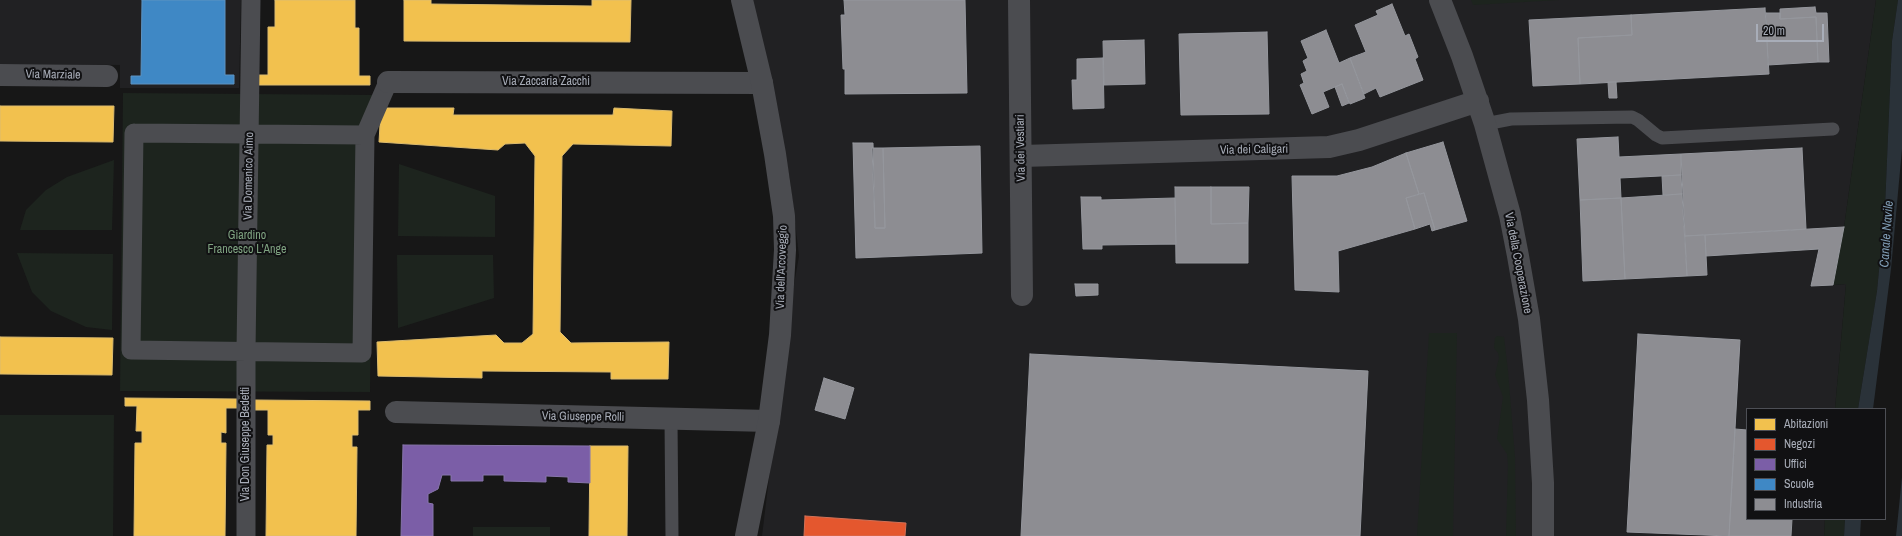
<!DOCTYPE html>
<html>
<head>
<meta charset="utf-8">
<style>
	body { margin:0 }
	#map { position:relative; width:1902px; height:536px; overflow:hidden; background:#171717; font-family:"Archivo Narrow",sans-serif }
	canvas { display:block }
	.legend { position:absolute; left:1746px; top:408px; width:140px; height:112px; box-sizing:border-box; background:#111113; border:1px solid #4d4f55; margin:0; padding:5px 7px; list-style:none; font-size:12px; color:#a8adb8 }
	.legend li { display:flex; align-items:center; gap:8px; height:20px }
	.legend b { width:20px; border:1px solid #4d4f55 }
	.scale { position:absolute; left:1756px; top:24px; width:68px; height:18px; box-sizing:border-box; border:2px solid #a8adb8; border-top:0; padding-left:5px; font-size:12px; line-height:14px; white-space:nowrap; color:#a8adb8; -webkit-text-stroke:3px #111113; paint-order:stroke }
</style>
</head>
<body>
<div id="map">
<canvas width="1902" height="536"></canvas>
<ul class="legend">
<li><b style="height:11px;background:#f2c14e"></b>Abitazioni</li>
<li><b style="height:11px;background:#e4572e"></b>Negozi</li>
<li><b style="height:11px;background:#7b5ea7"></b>Uffici</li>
<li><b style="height:11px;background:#3f88c5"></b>Scuole</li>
<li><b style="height:11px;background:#8d8d92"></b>Industria</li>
</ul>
<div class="scale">20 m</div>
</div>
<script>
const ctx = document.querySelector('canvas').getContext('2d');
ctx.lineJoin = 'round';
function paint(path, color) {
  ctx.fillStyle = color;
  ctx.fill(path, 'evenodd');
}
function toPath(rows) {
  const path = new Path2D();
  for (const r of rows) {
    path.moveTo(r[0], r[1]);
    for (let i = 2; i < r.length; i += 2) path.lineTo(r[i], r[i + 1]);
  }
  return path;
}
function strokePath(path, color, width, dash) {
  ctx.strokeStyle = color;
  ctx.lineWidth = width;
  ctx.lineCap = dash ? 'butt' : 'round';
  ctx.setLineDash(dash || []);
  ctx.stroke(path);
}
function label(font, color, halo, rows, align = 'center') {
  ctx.font = font + ' "Archivo Narrow",sans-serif';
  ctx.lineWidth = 4;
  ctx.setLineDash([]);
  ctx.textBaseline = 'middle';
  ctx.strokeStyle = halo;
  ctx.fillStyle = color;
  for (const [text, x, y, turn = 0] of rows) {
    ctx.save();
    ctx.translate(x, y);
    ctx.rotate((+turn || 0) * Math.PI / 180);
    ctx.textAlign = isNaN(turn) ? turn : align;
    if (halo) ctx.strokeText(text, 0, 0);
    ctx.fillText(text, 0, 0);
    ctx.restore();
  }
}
paint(toPath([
	[0,0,241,0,239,88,120,88,120,65,0,64],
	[750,0,1876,0,1844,227,1833,285,1846,284,1835,409,1747,409,1747,519,1825,519,1824,536,762,536,789,313,799,256,790,180,768,70]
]), '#212123');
paint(toPath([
	[1471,0,1559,0,1473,5],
	[1876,0,1898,0,1892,41,1885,207,1877,291,1858,409,1835,409,1846,284,1833,285,1844,227],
	[123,93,373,95,370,392,120,391],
	[114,160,112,230,20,230,26,210,46,190,67,177],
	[399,164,495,196,495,237,398,236],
	[17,253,113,254,112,330,86,327,51,311,32,292],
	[397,255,493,255,494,298,398,328],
	[1429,333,1457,333,1453,536,1417,536],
	[1497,336,1504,337,1508,371,1515,457,1516,536,1506,536,1508,465,1507,454,1497,439,1503,397,1495,375,1499,358,1498,353,1494,348,1495,338],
	[0,415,114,415,113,536,0,536],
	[1825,519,1845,519,1844,536,1824,536],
	[473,527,550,527,550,536,473,536]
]), '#1d241e');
paint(toPath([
	[1898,0,1902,0,1902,149,1891,269,1873,409,1858,409,1877,291,1885,207,1892,41],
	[1902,477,1902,536,1896,536],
	[1845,519,1861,519,1860,536,1844,536]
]), '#2a3239');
const homes = toPath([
	[275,0,355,0,355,28,359,28,359,76,370,76,370,85,256,85,256,75,268,75,268,27,275,27,275,0],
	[404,0,431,0,431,4,592,6,592,0,631,0,630,42,404,41,404,0],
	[0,106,114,106,113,142,0,141,0,106],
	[381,108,454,108,453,115,613,115,614,108,672,111,671,146,573,144,562,156,560,332,571,343,669,342,668,379,611,379,611,372,482,371,482,378,378,376,377,342,496,335,504,343,522,343,533,334,535,156,525,143,505,144,498,150,379,142,381,108],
	[0,337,113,338,112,375,0,374,0,337],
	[125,398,237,399,237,408,226,408,226,433,221,432,221,443,226,443,225,536,134,536,135,443,142,443,142,431,136,431,137,406,125,406,125,398],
	[253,400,370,401,370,410,358,410,358,435,352,435,352,447,357,447,356,536,266,536,267,445,273,445,273,435,268,435,268,410,253,410,253,400],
	[590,446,628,446,627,536,589,536,590,446]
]);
paint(homes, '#f2c14e');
strokePath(homes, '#dcbb6e', 1);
const shops = toPath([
	[805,516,906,523,905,536,804,536,805,516]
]);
paint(shops, '#e4572e');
strokePath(shops, '#d27157', 1);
const offices = toPath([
	[403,445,590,446,590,483,568,482,568,477,546,476,546,482,504,481,504,475,483,475,483,481,451,481,451,475,442,475,438,489,428,494,428,503,433,504,433,536,401,536,403,445]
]);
paint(offices, '#7b5ea7');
strokePath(offices, '#8876ac', 1);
const schools = toPath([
	[142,0,225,0,225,75,234,75,234,84,131,84,131,76,141,76,142,0]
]);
paint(schools, '#3f88c5');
strokePath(schools, '#5e93c1', 1);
const industry = toPath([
	[844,0,965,0,967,93,845,94,845,69,843,69,841,15,845,15,844,0],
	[1392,4,1405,36,1409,34,1418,57,1415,59,1423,80,1380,97,1376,88,1364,94,1350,58,1366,52,1355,25,1378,15,1376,11,1392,4],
	[1815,7,1816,13,1827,13,1829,62,1818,62,1816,17,1780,19,1780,9,1815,7],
	[1765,8,1769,74,1580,84,1578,38,1632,35,1631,15,1765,8],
	[1766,13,1780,13,1780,19,1816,17,1818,62,1768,65,1766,13],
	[1631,15,1632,35,1578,38,1580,84,1533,86,1529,20,1631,15],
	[1326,30,1339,63,1350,58,1365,98,1350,104,1342,84,1323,92,1329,107,1312,114,1300,85,1304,83,1301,74,1307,71,1303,61,1308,58,1301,41,1326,30],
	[1267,32,1269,114,1181,115,1179,34,1267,32],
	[1144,40,1145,84,1104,85,1103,41,1144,40],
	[1103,58,1104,108,1073,109,1072,80,1077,80,1077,59,1103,58],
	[1608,82,1616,82,1617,98,1609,98,1608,82],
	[1342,84,1349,103,1342,106,1335,87,1342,84],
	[1618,137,1619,157,1681,154,1681,175,1620,178,1621,198,1580,200,1577,139,1618,137],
	[1443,142,1467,221,1435,230,1424,193,1419,194,1406,153,1443,142],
	[853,143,873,143,875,228,885,228,883,148,980,146,982,253,856,258,853,143],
	[872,148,883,148,885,228,875,228,872,148],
	[1802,148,1806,229,1685,236,1681,154,1802,148],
	[1406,153,1419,194,1406,198,1415,229,1338,251,1339,292,1295,290,1292,176,1337,176,1372,167,1406,153],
	[1681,175,1682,194,1663,195,1662,176,1681,175],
	[1175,187,1211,187,1211,224,1248,223,1248,263,1176,263,1175,187],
	[1211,187,1249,187,1248,223,1211,224,1211,187],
	[1424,193,1435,230,1432,231,1430,224,1415,229,1406,198,1424,193],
	[1682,194,1687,276,1625,279,1621,198,1682,194],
	[1081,197,1101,197,1101,200,1175,198,1176,244,1102,245,1102,249,1083,249,1081,197],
	[1621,198,1625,279,1583,281,1580,200,1621,198],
	[1844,227,1833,285,1811,286,1819,249,1706,256,1705,235,1844,227],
	[1705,235,1707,275,1687,276,1685,236,1705,235],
	[1075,284,1098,284,1098,295,1076,296,1075,284],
	[1638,334,1740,340,1729,536,1627,532,1638,334],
	[1030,354,1368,371,1360,536,1021,536,1030,354],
	[824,378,854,388,845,419,815,410,824,378],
	[1735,429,1747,430,1747,519,1792,519,1791,536,1729,536,1735,429]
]);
paint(industry, '#8d8d92');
strokePath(industry, '#95979d', 1);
strokePath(toPath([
	[1485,124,1511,119,1632,117,1638,120,1656,135,1662,138,1833,129],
	[671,419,672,536]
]), '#4b4c50', 13);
strokePath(toPath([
	[134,133,365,135,362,353,131,350,134,133],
	[365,135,388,82],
	[246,536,246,351,251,0]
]), '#4b4c50', 19);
strokePath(toPath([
	[1019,0,1022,295],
	[1440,0,1462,56,1485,124,1510,215,1518,256,1529,319,1538,400,1543,483,1543,536],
	[0,75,107,76],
	[388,82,762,83],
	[1022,156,1329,147,1359,140,1478,101],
	[396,412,769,421]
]), '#4b4c50', 22);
strokePath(toPath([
	[742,0,762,83,775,154,784,216,785,250,780,335,769,421,746,536]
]), '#4b4c50', 22);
label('12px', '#a8adb8', '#111113', [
	["Via Marziale",53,75,1],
	["Via Zaccaria Zacchi",546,82],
	["Via dei Vestiari",1021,148,-91],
	["Via dei Caligari",1254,150,-1],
	["Via Domenico Aimo",249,176,-89],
	["Via della Cooperazione",1518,263,79],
	["Via dell'Arcoveggio",782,267,-88],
	["Via Giuseppe Rolli",583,417,1],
	["Via Don Giuseppe Bedetti",246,444,-90]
]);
label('12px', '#7fa381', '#111113', [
	["Giardino",247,236],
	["Francesco L'Ange",247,250]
]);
label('italic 13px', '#7f9bb3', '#111113', [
	["Canale Navile",1887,234,-86]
]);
</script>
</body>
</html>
